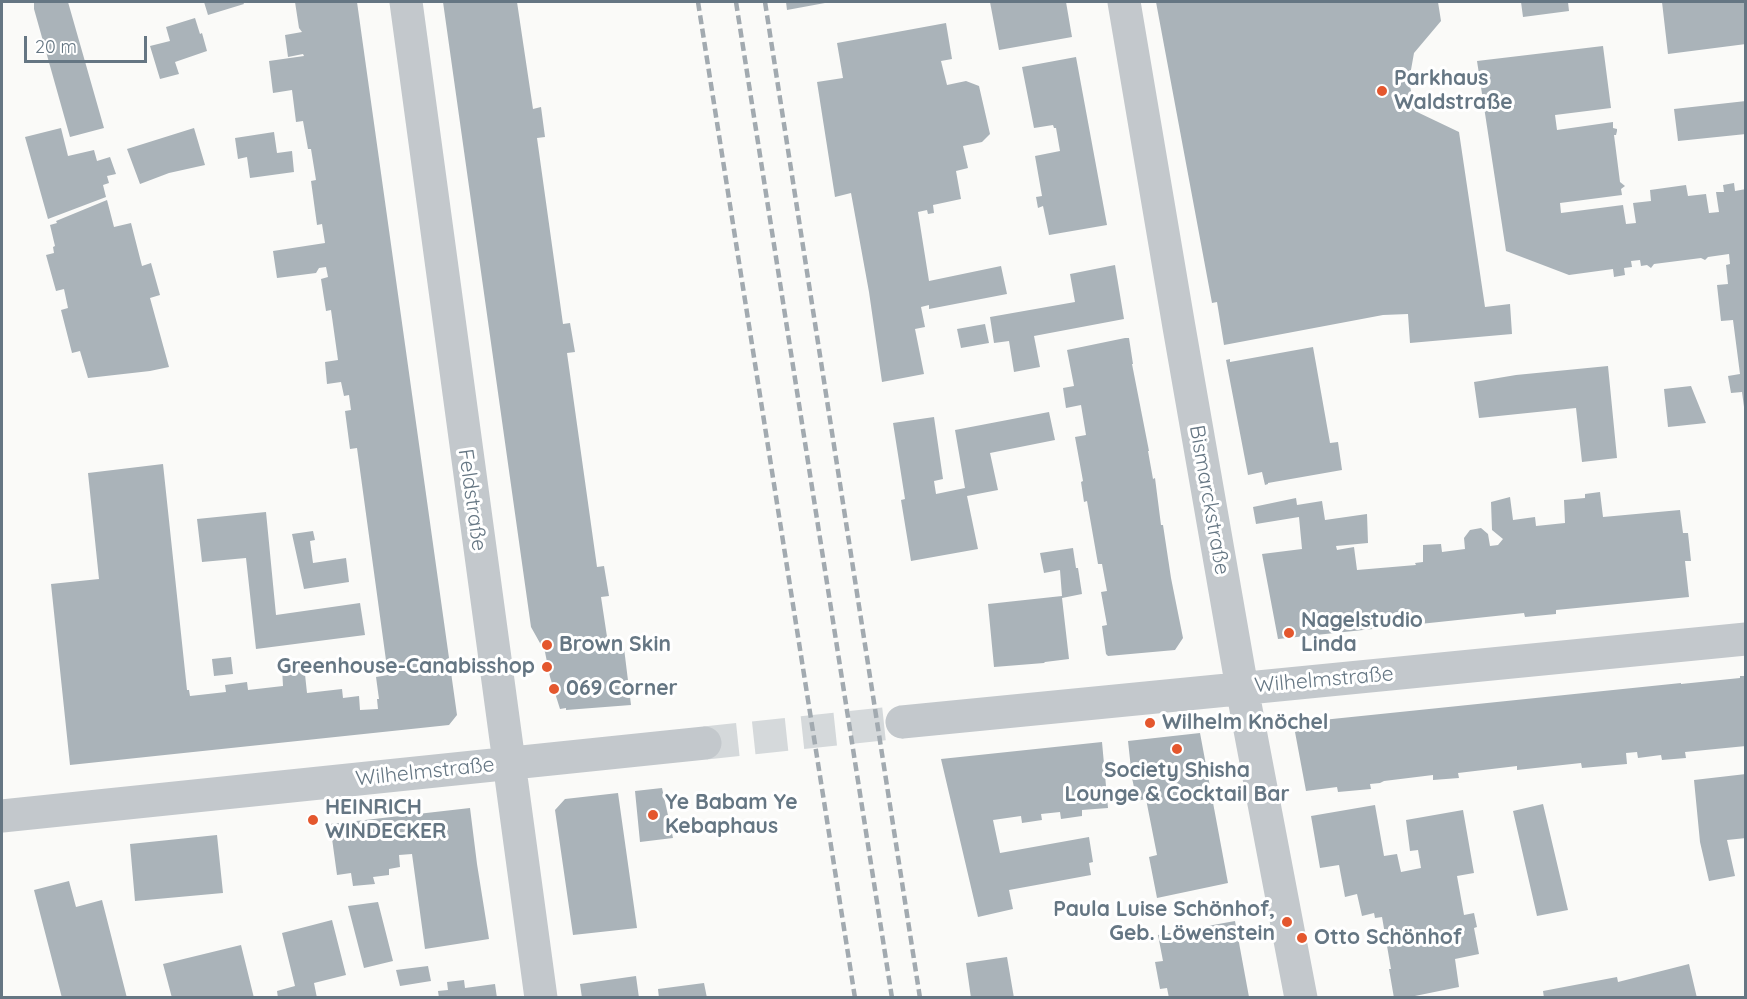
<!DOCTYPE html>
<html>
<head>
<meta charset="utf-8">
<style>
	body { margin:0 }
	#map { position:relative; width:1747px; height:999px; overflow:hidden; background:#fafaf8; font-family:Quicksand,sans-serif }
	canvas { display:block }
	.frame { position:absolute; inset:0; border:3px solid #657683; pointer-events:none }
	.scale { position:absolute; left:24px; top:36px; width:123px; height:27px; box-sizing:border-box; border:3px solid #657683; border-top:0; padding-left:8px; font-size:18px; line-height:21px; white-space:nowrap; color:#657683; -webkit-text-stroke:4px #fff; paint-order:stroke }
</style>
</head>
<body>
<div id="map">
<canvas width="1747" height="999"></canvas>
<div class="frame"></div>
<div class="scale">20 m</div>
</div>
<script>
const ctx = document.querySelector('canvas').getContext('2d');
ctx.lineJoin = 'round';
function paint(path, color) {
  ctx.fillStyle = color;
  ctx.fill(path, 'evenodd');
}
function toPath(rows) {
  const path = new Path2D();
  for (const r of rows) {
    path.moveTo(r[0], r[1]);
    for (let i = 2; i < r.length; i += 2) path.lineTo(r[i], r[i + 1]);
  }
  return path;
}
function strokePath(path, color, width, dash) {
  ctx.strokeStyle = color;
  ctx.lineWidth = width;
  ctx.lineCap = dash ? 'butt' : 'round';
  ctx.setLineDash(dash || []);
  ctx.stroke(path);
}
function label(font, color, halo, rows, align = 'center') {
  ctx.font = font + ' Quicksand,sans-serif';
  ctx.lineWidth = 6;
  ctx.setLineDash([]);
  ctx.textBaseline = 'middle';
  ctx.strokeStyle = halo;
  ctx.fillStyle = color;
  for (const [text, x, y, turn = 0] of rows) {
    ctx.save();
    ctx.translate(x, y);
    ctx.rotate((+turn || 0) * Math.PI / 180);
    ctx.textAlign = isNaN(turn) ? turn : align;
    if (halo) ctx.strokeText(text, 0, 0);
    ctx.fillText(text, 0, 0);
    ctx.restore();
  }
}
paint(toPath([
	[34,2,68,2,104,128,70,137,34,9],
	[204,2,243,2,244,4,208,15],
	[295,2,357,2,457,715,449,725,70,765,51,584,99,579,88,473,163,464,187,690,189,690,190,696,226,692,225,685,247,682,248,690,283,686,282,668,304,665,307,693,342,689,343,698,359,696,360,710,378,709,377,699,379,699,376,677,388,675,357,448,350,449,345,411,351,410,349,395,344,396,341,382,327,384,325,362,338,360,331,310,326,311,321,279,328,277,326,267,319,268,316,273,277,278,273,251,325,243,322,224,317,225,311,181,316,180,311,149,308,149,303,121,296,122,292,90,273,93,269,61,304,56,303,54,288,57,285,35,302,32,299,28],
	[443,2,517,2,533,109,541,107,545,137,537,138,563,324,570,323,575,352,567,353,597,567,604,566,609,596,601,597,609,650,624,648,631,705,566,710,566,708,560,709,550,677,545,652,531,627],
	[786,2,825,2,825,3,787,10],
	[990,2,1066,2,1072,37,999,50],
	[1156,2,1438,2,1441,21,1414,53,1409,81,1415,111,1459,132,1485,307,1510,304,1512,334,1410,343,1408,314,1383,315,1224,345,1217,302,1212,303],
	[1521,2,1568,2,1569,11,1523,17],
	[1662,2,1746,2,1746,44,1668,54],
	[195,18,200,34,202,33,207,51,175,62,179,74,160,79,150,46,170,41,166,27],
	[946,23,952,59,941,61,947,85,966,81,979,86,990,134,982,142,963,146,968,168,956,171,961,199,933,205,934,213,928,214,927,210,918,212,929,281,1001,266,1007,294,929,309,929,305,921,307,925,327,915,329,924,374,882,382,869,292,851,193,835,197,817,82,843,78,837,43],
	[1603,46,1611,108,1555,115,1557,130,1613,122,1613,128,1617,129,1617,131,1616,135,1614,135,1620,182,1625,186,1621,189,1622,195,1560,203,1561,213,1623,205,1626,224,1636,223,1633,203,1651,201,1650,190,1686,185,1688,196,1706,194,1709,213,1719,212,1716,192,1724,192,1723,185,1734,183,1735,191,1746,189,1746,407,1744,407,1742,392,1731,393,1728,376,1740,374,1733,320,1721,321,1717,285,1728,284,1726,265,1730,264,1729,254,1708,257,1705,260,1701,258,1654,264,1651,268,1647,265,1641,266,1640,260,1631,261,1632,267,1624,268,1625,275,1614,277,1613,269,1569,275,1506,251,1477,61],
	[1076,57,1107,225,1049,235,1043,206,1038,208,1036,197,1042,196,1035,156,1060,151,1056,128,1054,128,1053,125,1034,128,1022,67],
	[1746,101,1746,134,1678,141,1674,109],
	[61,128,68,156,94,150,97,161,110,157,116,174,107,176,109,183,103,185,106,197,48,219,25,137],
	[194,128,205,165,169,173,140,184,127,149],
	[274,132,277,153,292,151,294,172,250,178,247,157,238,159,235,138],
	[107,200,114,227,131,223,142,266,151,263,160,295,150,298,169,367,150,371,88,378,80,351,72,353,61,310,68,308,64,289,56,291,46,255,54,253,53,247,55,246,50,225,57,223,56,221],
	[1115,265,1124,319,1034,336,1040,367,1014,372,1009,341,994,343,990,317,1075,302,1070,274],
	[985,324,989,343,961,348,957,329],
	[1125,338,1129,338,1133,364,1132,364,1149,451,1148,451,1153,479,1155,478,1161,525,1163,525,1171,578,1183,638,1175,650,1108,656,1106,654,1102,626,1107,625,1101,592,1107,591,1102,564,1098,564,1087,501,1084,502,1081,482,1083,481,1075,437,1086,435,1081,405,1066,408,1063,388,1074,386,1067,350],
	[1313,347,1330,443,1338,442,1342,470,1268,483,1268,484,1265,485,1262,472,1248,475,1226,360,1230,359,1230,362],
	[1608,366,1617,458,1582,462,1576,408,1479,418,1474,382,1516,375],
	[1691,386,1706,423,1668,427,1664,389],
	[1049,412,1055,440,990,453,998,490,967,496,978,549,911,561,901,500,905,499,893,423,934,417,943,479,934,481,936,494,965,488,955,430],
	[1600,492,1603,517,1680,510,1683,533,1688,533,1691,561,1685,561,1689,597,1556,610,1556,614,1525,617,1524,613,1278,639,1262,554,1302,549,1299,517,1256,524,1253,507,1296,498,1297,505,1322,501,1325,520,1367,514,1368,543,1336,546,1337,550,1354,547,1357,570,1416,565,1415,563,1423,562,1423,545,1441,544,1442,552,1465,549,1464,538,1470,530,1481,528,1488,534,1490,546,1498,545,1503,539,1492,530,1491,502,1510,497,1513,520,1535,517,1536,526,1565,523,1564,500,1585,498,1585,494],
	[266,512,276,615,360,603,365,635,256,649,246,558,202,562,197,519],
	[313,531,315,540,310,541,313,563,346,558,349,582,304,589,292,534],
	[1073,548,1076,568,1078,568,1082,594,1062,598,1069,659,1045,662,1044,663,994,667,988,604,1062,596,1060,570,1044,573,1040,553],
	[231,657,233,674,214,676,212,659],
	[1740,676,1746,676,1746,746,1685,752,1686,758,1662,760,1661,755,1638,758,1637,752,1626,753,1627,764,1582,768,1581,763,1517,770,1517,766,1458,773,1459,778,1433,780,1433,775,1384,781,1380,783,1370,784,1371,789,1338,792,1337,787,1306,791,1295,732,1303,722,1681,683,1681,684,1740,678],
	[1200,733,1228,883,1157,898,1149,857,1157,855,1146,799,1137,801,1132,778,1128,741],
	[1102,742,1108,808,1082,810,1082,816,1061,819,1060,812,1041,814,1042,820,1022,823,1021,816,993,820,1000,853,1089,837,1093,862,1089,863,1091,875,1009,890,1013,909,978,917,941,759],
	[1746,774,1746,838,1727,840,1735,876,1709,881,1700,842,1694,780],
	[662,788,673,838,640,842,635,791],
	[618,793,637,928,573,935,555,810,565,799],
	[1543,804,1568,910,1537,916,1513,811],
	[1375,805,1384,856,1397,854,1401,872,1421,868,1418,850,1410,851,1406,820,1463,810,1474,873,1457,876,1464,915,1474,913,1477,927,1474,928,1479,954,1455,959,1459,987,1405,998,1394,998,1389,969,1391,969,1382,917,1375,918,1374,913,1362,916,1357,894,1345,897,1339,865,1320,868,1311,816],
	[470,808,477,864,489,939,425,949,412,854,399,855,400,867,389,869,389,875,373,877,375,884,353,886,351,873,337,875,330,824],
	[217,835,223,893,135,901,130,844],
	[69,881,76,907,102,900,127,998,62,998,34,890],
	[378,902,393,961,364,968,348,906],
	[332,920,346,975,314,983,317,998,278,998,277,991,295,986,282,933],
	[1235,921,1249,997,1169,998,1167,988,1160,989,1155,962,1163,961,1158,935],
	[241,945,254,998,172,998,163,964],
	[1007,957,1014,998,971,998,966,963],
	[1689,964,1697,998,1544,998,1543,991,1617,977,1618,982],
	[428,966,431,981,400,986,396,970],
	[636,976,639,998,582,998,580,984],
	[464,980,465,988,495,984,497,998,439,998,438,991,448,990,447,982],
	[704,983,707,998,659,998,658,989]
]), '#aab3b9');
strokePath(toPath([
	[705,743,902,722]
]), '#d5d9db', 33, [33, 16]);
strokePath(toPath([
	[406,2,541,998],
	[1124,2,1179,327,1242,688,1301,998],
	[902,722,1746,639],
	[2,816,705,743]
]), '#c3c8cc', 33);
strokePath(toPath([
	[698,2,855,998],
	[736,2,892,998],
	[765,2,920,998]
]), '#a2aab0', 4.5, [9, 4.5]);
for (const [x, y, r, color] of [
	[1382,91,6,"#e4572e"],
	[1289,633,6,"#e4572e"],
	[547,645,6,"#e4572e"],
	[547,667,6,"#e4572e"],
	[554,689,6,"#e4572e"],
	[1150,723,6,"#e4572e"],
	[1177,749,6,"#e4572e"],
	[653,815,6,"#e4572e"],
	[313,820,6,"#e4572e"],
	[1287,922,6,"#e4572e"],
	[1302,938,6,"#e4572e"]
]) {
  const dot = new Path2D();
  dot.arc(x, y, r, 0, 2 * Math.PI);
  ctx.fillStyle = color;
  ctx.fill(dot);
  strokePath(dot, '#fff', 2);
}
label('bold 21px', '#657683', '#fff', [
	["Parkhaus",1394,79],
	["Waldstraße",1394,103],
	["Nagelstudio",1301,621],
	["Linda",1301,645],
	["Brown Skin",559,645],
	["Greenhouse-Canabisshop",535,667,"right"],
	["069 Corner",566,689],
	["Wilhelm Knöchel",1162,723],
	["Society Shisha",1177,771,"center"],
	["Lounge & Cocktail Bar",1177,795,"center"],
	["Ye Babam Ye",665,803],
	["Kebaphaus",665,827],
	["HEINRICH",325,808],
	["WINDECKER",325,832],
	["Paula Luise Schönhof,",1275,910,"right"],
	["Geb. Löwenstein",1275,934,"right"],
	["Otto Schönhof",1314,938]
], 'left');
label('21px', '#657683', '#fff', [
	["Feldstraße",472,500,82],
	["Bismarckstraße",1209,500,80],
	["Wilhelmstraße",1324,680,-5],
	["Wilhelmstraße",425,772,-6]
]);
</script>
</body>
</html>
